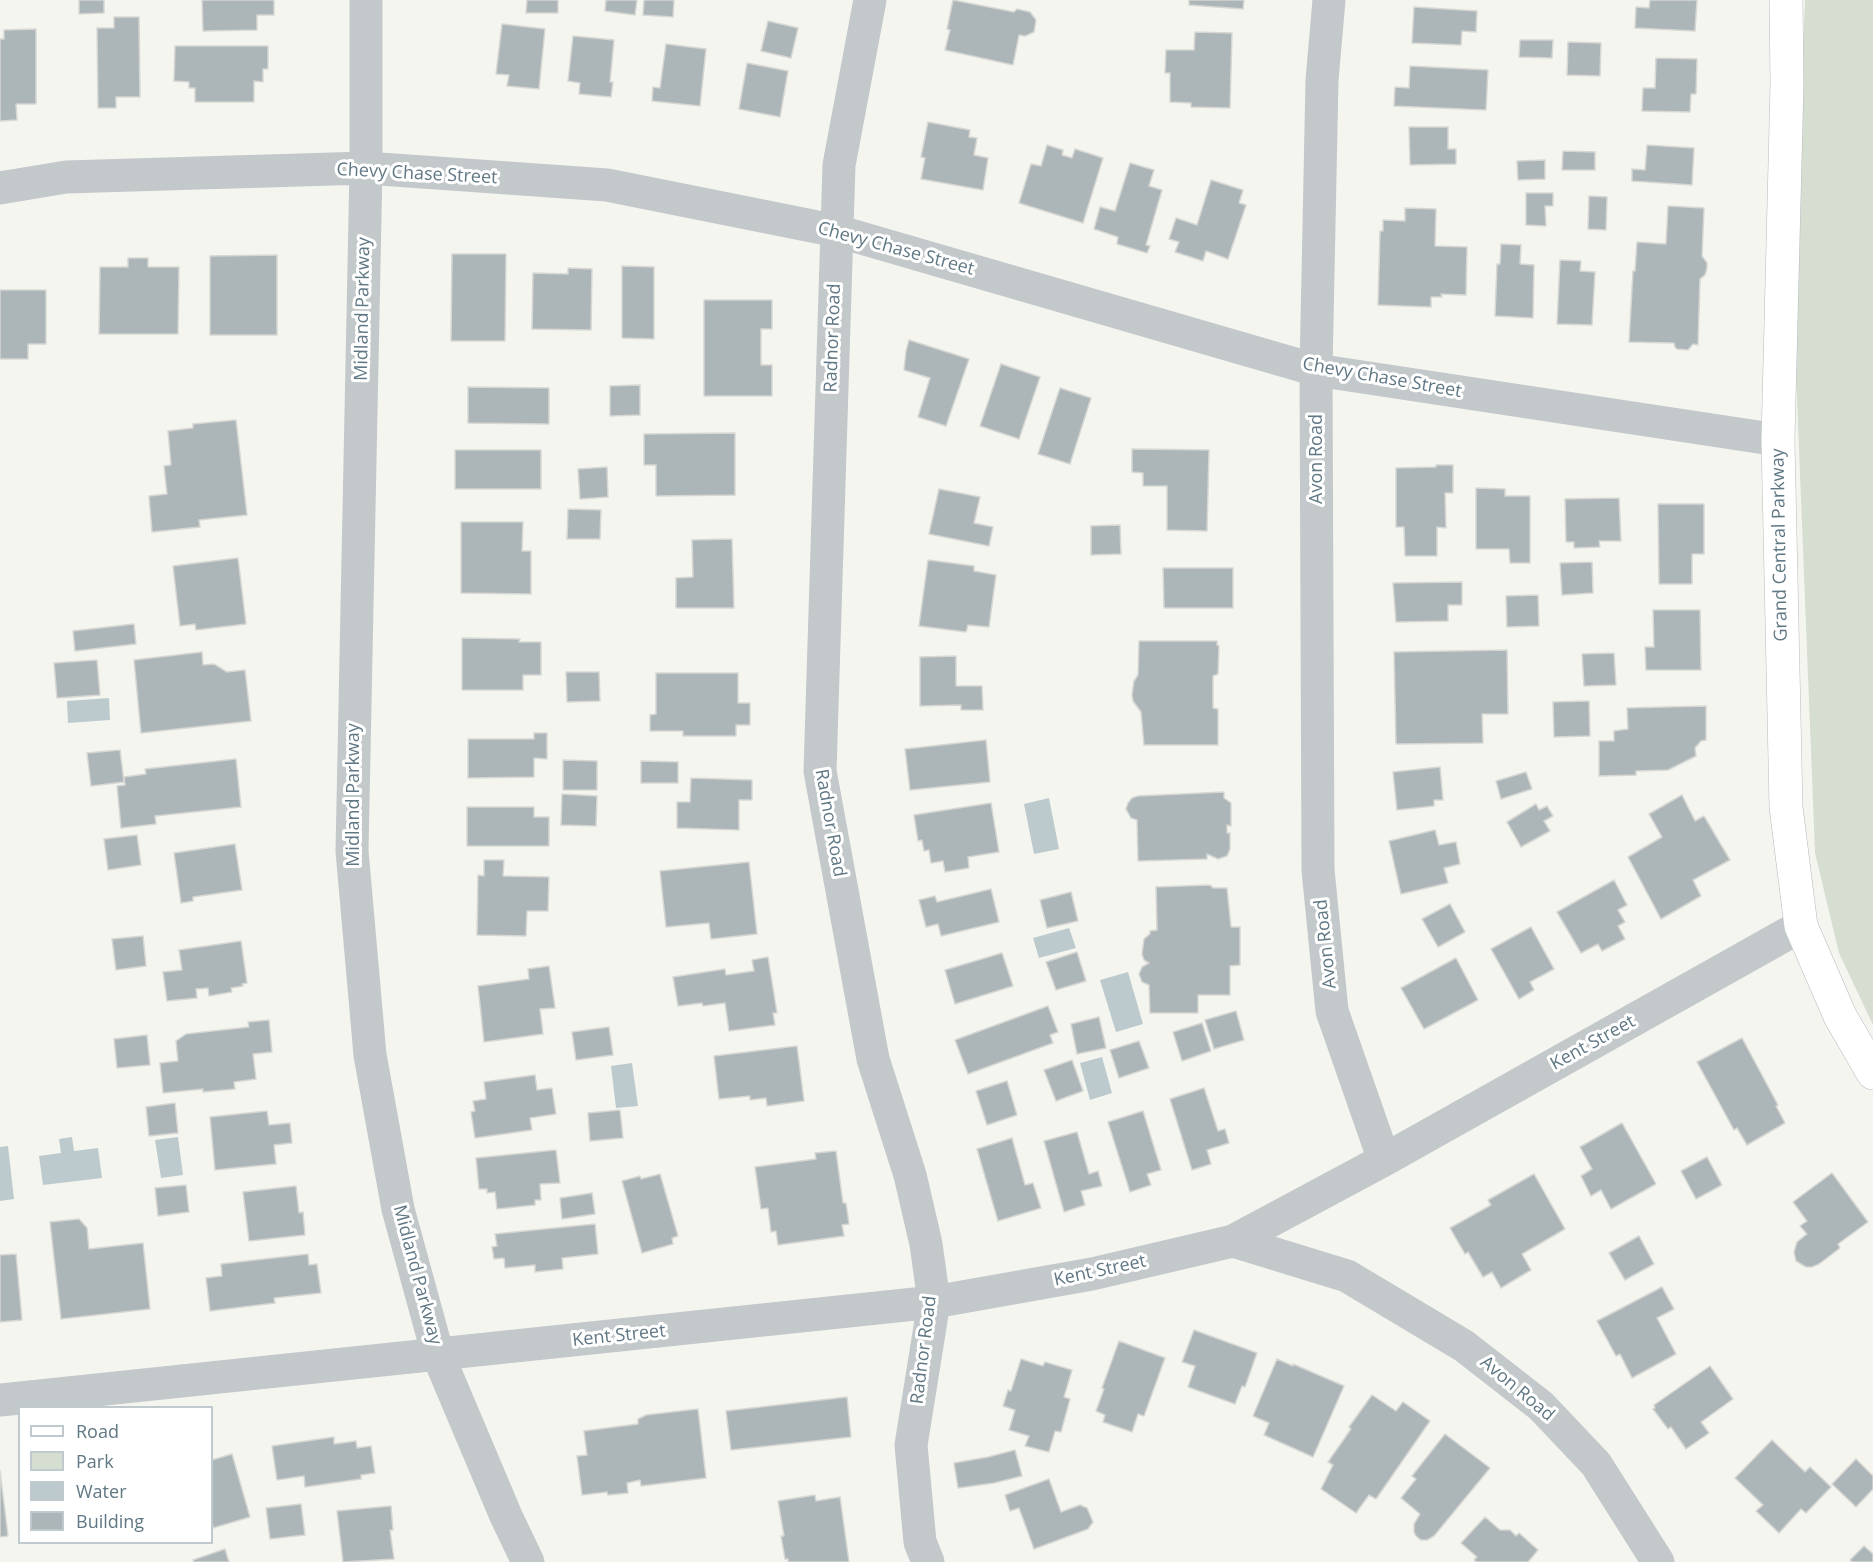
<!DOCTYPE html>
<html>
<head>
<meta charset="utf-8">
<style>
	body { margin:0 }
	#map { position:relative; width:1873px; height:1562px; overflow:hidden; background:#f5f5f0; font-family:"Open Sans",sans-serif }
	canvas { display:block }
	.legend { position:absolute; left:18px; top:1406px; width:195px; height:138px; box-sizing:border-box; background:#fff; border:2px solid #bfc9ce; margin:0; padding:8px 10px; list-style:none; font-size:18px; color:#607784 }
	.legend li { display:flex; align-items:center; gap:12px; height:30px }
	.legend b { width:30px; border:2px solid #bfc9ce }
</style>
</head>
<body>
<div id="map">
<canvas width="1873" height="1562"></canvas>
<ul class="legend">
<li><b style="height:8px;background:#fff"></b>Road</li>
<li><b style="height:16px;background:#d6ddd1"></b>Park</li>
<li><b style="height:16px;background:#bccace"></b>Water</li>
<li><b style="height:16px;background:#acb6b9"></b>Building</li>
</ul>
</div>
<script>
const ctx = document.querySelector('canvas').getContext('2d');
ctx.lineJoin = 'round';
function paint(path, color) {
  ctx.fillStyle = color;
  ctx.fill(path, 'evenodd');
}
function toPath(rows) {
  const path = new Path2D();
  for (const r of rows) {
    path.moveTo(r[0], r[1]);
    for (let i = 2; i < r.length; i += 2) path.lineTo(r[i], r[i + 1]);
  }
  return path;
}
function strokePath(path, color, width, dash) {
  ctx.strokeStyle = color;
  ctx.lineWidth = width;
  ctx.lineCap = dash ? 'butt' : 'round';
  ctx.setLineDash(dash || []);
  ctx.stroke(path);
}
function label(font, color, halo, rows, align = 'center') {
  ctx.font = font + ' "Open Sans",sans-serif';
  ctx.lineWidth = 6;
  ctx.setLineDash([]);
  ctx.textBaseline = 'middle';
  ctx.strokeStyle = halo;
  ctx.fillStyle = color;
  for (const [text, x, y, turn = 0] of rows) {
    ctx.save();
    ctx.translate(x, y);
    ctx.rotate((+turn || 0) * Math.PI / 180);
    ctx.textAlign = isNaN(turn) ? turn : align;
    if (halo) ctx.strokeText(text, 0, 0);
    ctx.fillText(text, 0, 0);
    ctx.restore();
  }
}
paint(toPath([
	[1805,0,1873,0,1873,1025,1839,953,1815,853,1793,297]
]), '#d6ddd1');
paint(toPath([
	[109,698,110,720,68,723,67,701],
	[1049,798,1059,849,1034,854,1024,804],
	[1069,928,1076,948,1039,958,1033,938],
	[1128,972,1143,1024,1116,1032,1100,980],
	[1102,1057,1112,1093,1090,1100,1080,1063],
	[632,1063,638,1106,616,1108,611,1066],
	[72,1137,74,1151,98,1148,102,1178,43,1185,39,1156,61,1153,59,1139],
	[178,1137,183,1175,161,1178,155,1140],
	[8,1146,14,1199,0,1201,0,1147]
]), '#bccace');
const building = toPath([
	[79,0,104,0,104,13,79,14,79,0],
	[202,0,274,0,274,15,257,15,257,30,203,31,202,0],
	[527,0,558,0,558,13,526,13,527,0],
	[606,0,637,0,635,15,605,11,606,0],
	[644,0,674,0,673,17,643,15,644,0],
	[953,0,1014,12,1017,9,1030,12,1036,20,1034,32,1025,36,1019,35,1013,65,945,50,950,30,947,29,953,0],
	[1189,0,1244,0,1243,9,1189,5,1189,0],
	[1650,0,1697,0,1695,31,1635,28,1636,7,1649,8,1650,0],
	[1414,7,1477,11,1476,32,1462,31,1461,45,1412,43,1414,7],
	[114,17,139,17,140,97,116,97,116,108,98,108,97,28,114,28,114,17],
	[768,21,798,28,791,58,761,51,768,21],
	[502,24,545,29,539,89,507,86,509,75,496,74,502,24],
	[36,29,36,104,16,104,17,120,0,121,0,39,4,39,4,30,36,29],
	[1195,32,1232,33,1230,108,1191,107,1191,103,1170,102,1170,73,1165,73,1166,50,1194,50,1195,32],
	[573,36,614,40,610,82,613,82,611,97,579,94,580,83,568,81,573,36],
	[1520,40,1553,40,1552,58,1519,57,1520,40],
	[1568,42,1601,43,1600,76,1567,75,1568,42],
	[666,44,706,49,700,106,652,101,653,87,660,88,666,44],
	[175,46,268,46,268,69,263,69,263,82,254,81,254,102,195,102,195,88,189,88,189,82,174,81,175,46],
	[1656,58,1697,59,1696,94,1691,94,1690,112,1642,111,1643,88,1655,88,1656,58],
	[747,63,788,71,780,117,739,109,747,63],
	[1410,66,1488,70,1486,110,1394,106,1395,87,1409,88,1410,66],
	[928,122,970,130,969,137,977,138,974,155,988,158,983,190,921,179,925,158,921,157,928,122],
	[1409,127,1448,127,1448,149,1456,149,1456,164,1410,165,1409,127],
	[1047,145,1063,150,1062,155,1072,158,1075,149,1103,158,1083,223,1019,203,1031,164,1041,166,1047,145],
	[1647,145,1694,148,1692,185,1632,181,1632,169,1645,170,1647,145],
	[1563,151,1595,152,1595,170,1562,170,1563,151],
	[1545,160,1545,179,1518,180,1517,161,1545,160],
	[1130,163,1154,170,1149,186,1162,190,1146,245,1150,246,1147,253,1117,244,1118,237,1094,229,1100,207,1115,211,1130,163],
	[1211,180,1243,190,1239,203,1246,205,1228,259,1206,251,1203,261,1175,252,1179,242,1169,239,1176,218,1197,225,1211,180],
	[1526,193,1553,193,1553,206,1545,206,1546,226,1526,225,1526,193],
	[1589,196,1607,197,1606,230,1588,229,1589,196],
	[1668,206,1704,208,1702,256,1707,263,1707,268,1705,275,1700,279,1698,345,1693,344,1688,350,1677,349,1675,347,1674,343,1629,342,1633,271,1635,271,1637,242,1666,244,1668,206],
	[1405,208,1436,209,1435,246,1467,247,1466,295,1441,294,1442,297,1431,297,1431,307,1378,305,1380,231,1383,231,1383,220,1405,221,1405,208],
	[1501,244,1521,245,1520,264,1534,265,1533,318,1495,316,1497,264,1500,264,1501,244],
	[452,254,506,254,505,341,451,341,452,254],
	[277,255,277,335,210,335,210,256,277,255],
	[128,258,148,258,148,267,179,267,178,334,99,334,100,267,128,267,128,258],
	[1560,260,1581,261,1580,271,1595,272,1592,325,1557,324,1560,260],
	[622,266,654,267,654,339,622,338,622,266],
	[568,268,592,269,591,330,532,329,533,273,568,274,568,268],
	[0,290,46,290,46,344,28,344,28,359,0,359,0,290],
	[704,300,772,300,772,329,761,329,761,365,772,365,772,396,704,396,704,300],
	[909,340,969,359,946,426,918,417,930,378,904,370,906,351,909,340],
	[1001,364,1040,377,1019,439,980,426,1001,364],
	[640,385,640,415,610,416,610,386,640,385],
	[468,387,549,388,549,424,468,423,468,387],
	[1060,388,1091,398,1070,464,1038,454,1060,388],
	[236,420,247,515,199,520,200,527,152,532,149,496,167,494,164,466,171,465,168,431,193,428,193,424,236,420],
	[735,433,735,495,656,496,656,465,644,465,644,434,735,433],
	[1132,449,1209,450,1207,531,1167,530,1167,486,1143,486,1143,473,1132,472,1132,449],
	[455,450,541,450,541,489,455,489,455,450],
	[1436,465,1453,465,1453,493,1445,493,1446,528,1437,527,1437,556,1405,556,1404,527,1396,527,1396,468,1436,467,1436,465],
	[607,467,608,497,580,499,578,469,607,467],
	[1476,488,1505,489,1505,496,1530,496,1530,563,1510,563,1509,549,1476,549,1476,488],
	[939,489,980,497,974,523,993,527,989,546,929,534,939,489],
	[1619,498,1621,541,1599,541,1600,547,1574,548,1574,542,1566,542,1565,499,1619,498],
	[1658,504,1704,504,1704,554,1692,554,1692,584,1659,584,1658,504],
	[568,509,601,510,600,539,567,539,568,509],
	[461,522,523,522,522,551,531,551,531,594,461,593,461,522],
	[1120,525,1121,554,1091,555,1091,526,1120,525],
	[732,539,734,608,676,608,676,578,693,577,692,540,732,539],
	[238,558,246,624,196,630,195,624,180,626,173,566,238,558],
	[928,560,974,566,974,571,996,575,989,627,968,625,966,632,919,626,928,560],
	[1592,562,1593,593,1562,595,1560,563,1592,562],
	[1163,568,1233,568,1233,608,1164,608,1163,568],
	[1462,582,1462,605,1448,605,1448,621,1396,622,1393,583,1462,582],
	[1538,595,1539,626,1507,627,1506,596,1538,595],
	[1653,610,1700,610,1701,670,1646,670,1645,647,1654,647,1653,610],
	[134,624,136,644,75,651,73,631,134,624],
	[462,638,520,639,519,642,541,642,541,675,523,675,523,690,462,690,462,638],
	[1139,641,1217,641,1217,645,1219,646,1218,674,1213,676,1213,708,1218,709,1218,745,1144,745,1141,712,1133,701,1132,695,1134,681,1138,675,1139,641],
	[1507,650,1508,714,1482,714,1483,743,1396,744,1394,652,1507,650],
	[202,652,203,665,214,664,227,672,245,670,251,721,141,733,134,660,202,652],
	[1614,653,1616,685,1584,686,1582,654,1614,653],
	[956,656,956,686,982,686,983,710,961,710,961,705,920,706,920,657,956,656],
	[97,660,100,695,57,698,54,663,97,660],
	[566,672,599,672,600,701,567,702,566,672],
	[656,673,738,673,738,703,750,703,750,725,736,725,736,736,683,736,683,731,650,731,650,715,656,714,656,673],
	[1589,701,1590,736,1554,737,1553,702,1589,701],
	[1706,706,1706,740,1701,741,1695,748,1696,756,1668,770,1636,771,1636,775,1599,776,1599,741,1614,741,1614,731,1628,729,1627,708,1706,706],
	[534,733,547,733,547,759,534,758,534,777,468,778,468,739,534,739,534,733],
	[986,740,990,782,910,790,905,749,986,740],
	[120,750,124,782,91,786,87,753,120,750],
	[236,759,241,807,155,816,156,824,121,828,117,786,125,785,124,777,146,774,145,769,236,759],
	[563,760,597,761,597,790,563,790,563,760],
	[641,761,678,762,678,783,641,783,641,761],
	[1440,767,1443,800,1434,800,1434,806,1397,810,1393,772,1440,767],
	[1526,772,1532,789,1501,799,1496,781,1526,772],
	[691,778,752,780,752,800,739,800,739,830,677,828,677,802,690,802,691,778],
	[1224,792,1224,798,1231,803,1231,826,1227,825,1227,833,1230,833,1230,849,1227,856,1218,859,1207,854,1207,859,1138,861,1137,820,1131,818,1126,809,1128,803,1132,798,1138,796,1224,792],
	[562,794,597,796,596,826,561,825,562,794],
	[1682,795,1695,821,1704,816,1730,860,1693,880,1701,896,1661,919,1628,857,1662,837,1649,814,1682,795],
	[991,803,999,852,968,857,969,868,945,872,943,861,931,863,929,850,924,851,922,840,918,841,914,815,991,803],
	[1536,804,1539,810,1547,806,1553,816,1544,821,1550,831,1521,847,1507,822,1536,804],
	[467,807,534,807,534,817,549,817,549,846,467,846,467,807],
	[1435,830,1439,845,1456,842,1460,864,1444,868,1448,883,1401,894,1389,841,1435,830],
	[137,835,141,865,108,870,104,839,137,835],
	[235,844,242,890,193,897,193,901,181,903,174,853,235,844],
	[484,860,504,860,503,876,549,877,548,911,527,911,526,936,477,935,478,875,484,876,484,860],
	[749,862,757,934,711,939,709,923,666,927,660,871,749,862],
	[1614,880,1627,905,1618,910,1625,922,1618,926,1625,939,1602,951,1598,944,1581,953,1557,912,1614,880],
	[1210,885,1213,888,1227,888,1231,927,1240,927,1240,965,1230,966,1230,995,1198,995,1198,1013,1150,1013,1149,985,1142,982,1139,974,1142,967,1149,963,1144,960,1142,954,1144,939,1150,934,1150,931,1157,930,1156,887,1210,885],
	[991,889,999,922,941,936,938,924,926,927,919,900,935,896,937,902,991,889],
	[1071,892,1078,921,1047,928,1040,900,1071,892],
	[1450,904,1465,932,1438,947,1422,919,1450,904],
	[1531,927,1554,969,1530,982,1534,990,1519,999,1491,949,1531,927],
	[143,936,146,966,116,970,112,939,143,936],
	[241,941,247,983,242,984,243,986,231,988,232,992,209,996,208,988,196,989,197,998,167,1001,163,972,182,970,179,950,241,941],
	[1077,952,1086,981,1056,990,1046,962,1077,952],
	[1002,953,1013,986,955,1004,945,970,1002,953],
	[768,957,777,1013,773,1013,775,1025,729,1031,725,1003,703,1006,702,1003,678,1006,673,977,725,969,726,975,754,971,752,960,768,957],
	[1456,958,1478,1000,1424,1029,1401,988,1456,958],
	[549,966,555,1008,540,1009,543,1034,484,1042,478,986,529,979,528,969,549,966],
	[1048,1006,1058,1032,1050,1035,1053,1043,968,1074,955,1040,1048,1006],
	[1236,1011,1244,1040,1214,1049,1205,1020,1236,1011],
	[1099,1017,1106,1048,1077,1054,1071,1024,1099,1017],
	[269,1020,272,1052,253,1054,256,1079,234,1082,235,1089,203,1092,203,1089,163,1093,160,1063,178,1061,176,1041,186,1034,249,1027,248,1022,269,1020],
	[1202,1023,1211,1051,1182,1061,1173,1032,1202,1023],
	[609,1027,613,1055,576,1060,572,1032,609,1027],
	[147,1035,150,1065,117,1068,114,1039,147,1035],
	[1742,1038,1778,1105,1776,1106,1785,1123,1747,1145,1737,1128,1734,1130,1697,1062,1742,1038],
	[1139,1041,1149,1068,1119,1078,1110,1050,1139,1041],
	[797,1046,804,1101,767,1106,766,1098,750,1100,750,1096,719,1099,714,1056,797,1046],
	[1072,1060,1083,1091,1056,1101,1044,1070,1072,1060],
	[535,1075,537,1090,552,1088,556,1114,530,1118,532,1130,475,1138,471,1112,475,1111,473,1101,486,1099,484,1082,535,1075],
	[1007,1081,1017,1115,987,1125,976,1091,1007,1081],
	[1204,1088,1218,1131,1225,1129,1229,1143,1207,1150,1211,1164,1192,1170,1170,1099,1204,1088],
	[175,1103,178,1133,149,1136,146,1107,175,1103],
	[620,1110,623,1138,590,1141,588,1113,620,1110],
	[267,1111,269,1125,290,1123,292,1143,274,1145,276,1164,215,1170,210,1117,267,1111],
	[1143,1111,1161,1170,1147,1174,1151,1185,1130,1192,1108,1122,1143,1111],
	[1622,1123,1656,1184,1611,1209,1601,1190,1591,1196,1581,1176,1592,1169,1580,1147,1622,1123],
	[1077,1132,1089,1174,1098,1171,1102,1186,1081,1191,1085,1205,1064,1212,1044,1141,1077,1132],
	[1012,1138,1025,1185,1033,1183,1041,1208,998,1221,977,1149,1012,1138],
	[556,1150,560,1183,540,1184,541,1200,535,1200,535,1205,497,1209,495,1192,487,1193,487,1189,479,1189,476,1158,556,1150],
	[836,1151,843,1203,846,1203,849,1224,842,1225,844,1236,778,1245,776,1231,771,1232,768,1208,761,1209,755,1167,816,1159,815,1153,836,1151],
	[1707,1157,1722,1185,1696,1199,1681,1171,1707,1157],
	[1832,1173,1868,1222,1838,1244,1840,1248,1819,1264,1812,1267,1806,1267,1796,1261,1794,1252,1797,1242,1807,1234,1800,1226,1807,1221,1793,1202,1832,1173],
	[660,1174,678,1236,672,1238,673,1244,642,1253,622,1181,640,1176,641,1179,660,1174],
	[1534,1174,1565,1229,1522,1254,1531,1270,1501,1288,1492,1272,1483,1277,1468,1252,1465,1254,1450,1228,1491,1205,1488,1200,1534,1174],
	[186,1185,189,1212,158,1216,155,1188,186,1185],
	[296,1186,299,1213,303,1212,305,1235,249,1241,243,1192,296,1186],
	[592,1193,595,1214,562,1219,560,1198,592,1193],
	[79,1219,87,1228,89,1249,143,1243,150,1309,61,1319,50,1222,79,1219],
	[595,1224,598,1254,562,1258,563,1269,535,1272,535,1265,505,1268,504,1258,494,1259,492,1247,497,1246,495,1234,595,1224],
	[1639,1236,1654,1264,1625,1280,1609,1253,1639,1236],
	[16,1254,22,1320,0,1322,0,1255,16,1254],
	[308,1254,309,1265,317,1264,321,1293,274,1298,275,1303,210,1311,206,1278,222,1276,221,1264,308,1254],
	[1662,1287,1674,1309,1657,1318,1676,1354,1632,1378,1620,1354,1616,1356,1597,1321,1662,1287],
	[1194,1330,1257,1353,1245,1387,1242,1386,1235,1404,1188,1387,1195,1366,1182,1362,1194,1330],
	[1119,1341,1165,1358,1144,1416,1138,1414,1132,1432,1103,1422,1105,1415,1096,1411,1104,1389,1102,1388,1119,1341],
	[1021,1359,1043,1366,1045,1362,1072,1370,1064,1397,1070,1399,1061,1432,1055,1431,1049,1452,1025,1446,1029,1436,1009,1430,1015,1410,1003,1406,1008,1390,1011,1391,1021,1359],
	[1277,1359,1293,1366,1293,1364,1344,1386,1313,1457,1264,1435,1269,1423,1253,1416,1277,1359],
	[1710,1366,1733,1399,1701,1422,1709,1433,1686,1449,1671,1427,1668,1429,1653,1409,1655,1408,1654,1405,1710,1366],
	[1372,1395,1396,1411,1403,1402,1430,1421,1376,1499,1369,1495,1356,1513,1321,1489,1333,1465,1328,1462,1351,1429,1349,1427,1372,1395],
	[847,1397,851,1437,731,1450,726,1411,847,1397],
	[698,1409,706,1478,641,1486,640,1480,627,1483,628,1493,608,1495,607,1492,582,1495,577,1456,587,1455,584,1431,638,1424,638,1419,646,1415,698,1409],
	[1445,1434,1490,1468,1434,1536,1427,1540,1421,1540,1416,1536,1414,1532,1414,1524,1420,1514,1401,1498,1416,1479,1412,1476,1445,1434],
	[334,1437,334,1444,356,1441,357,1448,371,1446,375,1473,361,1475,361,1479,305,1487,304,1476,277,1480,272,1446,334,1437],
	[1772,1440,1805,1472,1810,1467,1831,1487,1806,1513,1801,1509,1779,1533,1756,1511,1763,1505,1735,1478,1772,1440],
	[1015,1450,1022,1476,994,1483,958,1488,954,1463,988,1457,1015,1450],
	[232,1454,250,1517,213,1528,212,1522,212,1460,232,1454],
	[1856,1459,1873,1476,1873,1489,1856,1507,1832,1484,1856,1459],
	[0,1471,8,1536,0,1537,0,1471],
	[1049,1479,1061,1512,1080,1505,1087,1508,1093,1522,1088,1529,1034,1549,1019,1508,1010,1511,1005,1495,1049,1479],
	[815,1495,816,1501,840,1497,849,1562,788,1562,788,1559,785,1559,781,1536,784,1536,778,1501,815,1495],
	[301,1504,305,1535,270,1539,266,1508,301,1504],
	[391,1506,393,1530,390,1530,394,1559,343,1562,337,1511,391,1506],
	[1485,1517,1500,1530,1510,1530,1516,1536,1519,1533,1538,1550,1528,1562,1477,1562,1474,1560,1477,1557,1461,1543,1485,1517],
	[1864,1546,1873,1554,1873,1562,1852,1562,1850,1560,1864,1546],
	[225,1549,229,1562,194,1562,193,1560,225,1549]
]);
paint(building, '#acb6b9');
strokePath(building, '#d6d6d3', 1.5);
const secondary = toPath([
	[1786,0,1787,84,1778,440,1786,807,1801,926,1840,1016,1873,1073]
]);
strokePath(secondary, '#b5bbbf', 34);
strokePath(toPath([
	[366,0,366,168,352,851,370,1055,398,1209,438,1355,506,1516,528,1562],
	[870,0,839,165,820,771,873,1059,910,1175,926,1244,934,1302,911,1445,920,1542,928,1562],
	[1329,0,1322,80,1316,370,1318,870,1332,1011,1384,1160],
	[0,188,66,177,366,168,607,185,837,231,1316,370,1778,440],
	[1233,1241,1347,1276,1464,1346,1541,1406,1596,1464,1658,1562],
	[0,1400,934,1302,1092,1274,1233,1241,1384,1160,1801,926]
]), '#c3c8ca', 33);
strokePath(secondary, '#fff', 33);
label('18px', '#607784', '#fff', [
	["Chevy Chase Street",417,174,3],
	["Chevy Chase Street",896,249,15],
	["Midland Parkway",363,309,-89],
	["Radnor Road",833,338,-88],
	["Chevy Chase Street",1382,378,10],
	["Avon Road",1317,459,-90],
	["Grand Central Parkway",1780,545,-91],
	["Midland Parkway",354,795,-90],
	["Radnor Road",830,823,80],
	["Avon Road",1326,944,-96],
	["Kent Street",1593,1043,-29],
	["Kent Street",1100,1271,-12],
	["Midland Parkway",417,1275,75],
	["Kent Street",619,1336,-6],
	["Radnor Road",924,1350,-83],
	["Avon Road",1517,1389,40]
]);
</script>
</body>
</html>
